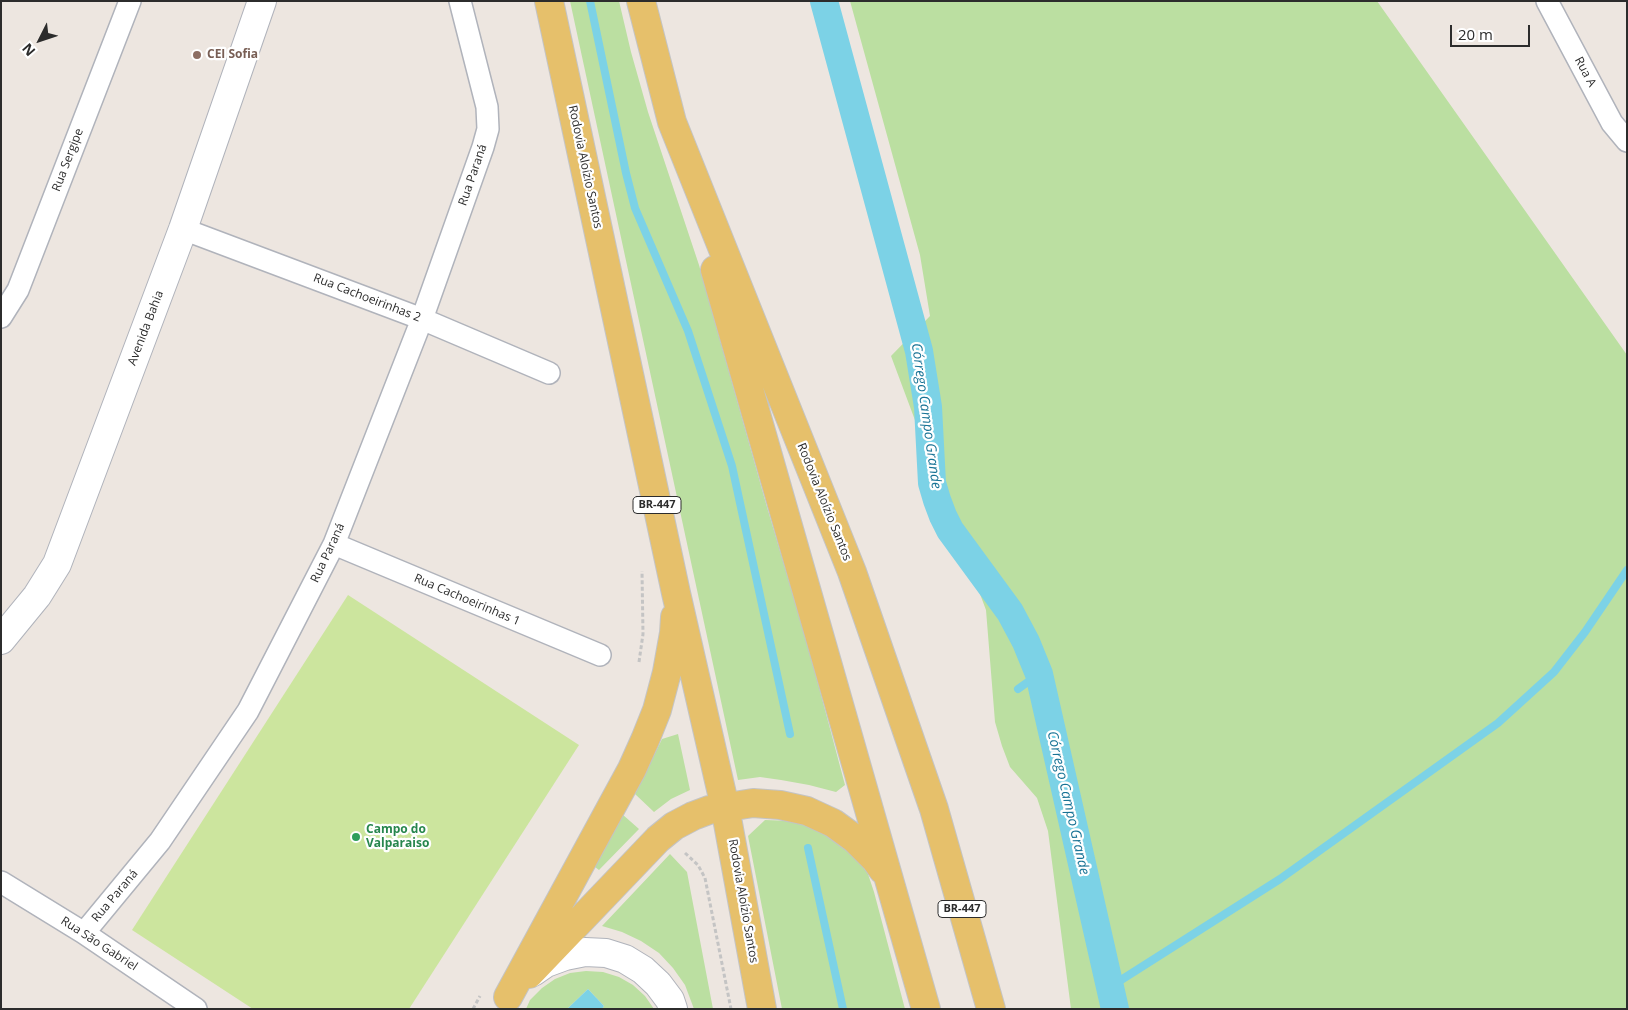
<!DOCTYPE html>
<html>
<head>
<meta charset="utf-8">
<style>
	body { margin:0 }
	#map { position:relative; width:1628px; height:1010px; overflow:hidden; background:#ede6e0; font-family:"Open Sans",sans-serif }
	canvas { display:block }
	.frame { position:absolute; inset:0; border:2px solid #2c2c2c; pointer-events:none }
	.north { position:absolute; left:15px; top:15px; width:50px; height:50px; -webkit-text-stroke:4px #fff; paint-order:stroke; rotate:229deg; font-size:14px; font-weight:700; line-height:20px; text-align:center; color:#2c2c2c }
	.north::after { content:''; display:block; margin:auto; width:18px; height:22px; background:#2c2c2c; clip-path:polygon(50% 0,100% 100%,50% 72%,0 100%) }
	.scale { position:absolute; left:1450px; top:25px; width:80px; height:22px; box-sizing:border-box; border:2px solid #2c2c2c; border-top:0; padding-left:6px; font-size:15px; line-height:18px; white-space:nowrap; color:#2c2c2c; -webkit-text-stroke:4px #fff; paint-order:stroke }
</style>
</head>
<body>
<div id="map">
<canvas width="1628" height="1010"></canvas>
<div class="frame"></div>
<div class="north">N</div>
<div class="scale">20 m</div>
</div>
<script>
const ctx = document.querySelector('canvas').getContext('2d');
ctx.lineJoin = 'round';
function paint(path, color) {
  ctx.fillStyle = color;
  ctx.fill(path, 'evenodd');
}
function toPath(rows) {
  const path = new Path2D();
  for (const r of rows) {
    path.moveTo(r[0], r[1]);
    for (let i = 2; i < r.length; i += 2) path.lineTo(r[i], r[i + 1]);
  }
  return path;
}
function strokePath(path, color, width, dash) {
  ctx.strokeStyle = color;
  ctx.lineWidth = width;
  ctx.lineCap = dash ? 'butt' : 'round';
  ctx.setLineDash(dash || []);
  ctx.stroke(path);
}
function label(font, color, halo, rows, align = 'center') {
  ctx.font = font + ' "Open Sans",sans-serif';
  ctx.lineWidth = 4.5;
  ctx.setLineDash([]);
  ctx.textBaseline = 'middle';
  ctx.strokeStyle = halo;
  ctx.fillStyle = color;
  for (const [text, x, y, turn = 0] of rows) {
    ctx.save();
    ctx.translate(x, y);
    ctx.rotate((+turn || 0) * Math.PI / 180);
    ctx.textAlign = isNaN(turn) ? turn : align;
    if (halo) ctx.strokeText(text, 0, 0);
    ctx.fillText(text, 0, 0);
    ctx.restore();
  }
}
paint(toPath([
	[570,1,619,1,631,52,648,112,699,265,767,507,807,642,845,785,836,792,809,785,781,780,760,777,738,780],
	[850,1,1377,1,1627,355,1627,1009,1071,1009,1048,831,1037,798,1010,767,1002,746,995,722,986,610,891,356,930,316,920,255],
	[678,734,690,790,671,799,654,812,635,794,662,739],
	[622,814,639,829,599,870,595,867],
	[765,820,792,821,819,830,857,858,868,874,874,892,905,1009,782,1009,748,836],
	[670,854,687,872,713,1009,694,1009,685,985,673,968,659,953,641,941,622,932,602,926],
	[586,971,603,972,619,977,633,985,645,996,654,1009,602,1009,604,1006,588,989,567,1009,526,1009,530,1000,542,988,555,979,570,973]
]), '#bbdfa1');
paint(toPath([
	[348,595,579,745,409,1009,253,1009,132,930]
]), '#cce59e');
paint(toPath([
	[588,989,604,1006,602,1009,567,1009]
]), '#7cd2e6');
strokePath(toPath([
	[590,1,626,173,635,208,688,331,732,466,790,734],
	[1018,689,1039,674],
	[808,848,843,1009],
	[1110,987,1280,879,1498,723,1554,672,1585,632,1627,570]
]), '#7cd2e6', 8);
strokePath(toPath([
	[824,1,919,351,928,407,932,483,937,500,943,516,950,530,1010,612,1026,642,1039,674,1115,1009]
]), '#7cd2e6', 28);
const minor = toPath([
	[1547,1,1612,123,1627,141],
	[183,229,422,319,549,373],
	[1,317,18,290,130,1],
	[334,544,600,655],
	[1,882,84,933,196,1009],
	[84,933,160,841,248,711,334,544,422,319,483,147,488,129,487,107,460,1]
]);
const tertiary = toPath([
	[1,640,37,596,57,564,183,229,262,1]
]);
const secondary = toPath([
	[533,972,546,963,565,956,585,952,606,953,625,959,643,970,658,984,670,1000,673,1009]
]);
const primary = toPath([
	[549,1,676,593,725,807,762,1009],
	[641,1,672,122,852,572,934,809,991,1009],
	[715,270,926,1009],
	[529,974,658,839,674,826,693,816,709,810,753,803,780,805,807,811,833,823,855,839,875,859,883,870],
	[508,997,632,769,645,740,657,710,667,672,674,633,675,617]
]);
strokePath(minor, '#b0b3bb', 24);
strokePath(tertiary, '#b0b3bb', 30);
strokePath(secondary, '#b0b3bb', 30);
strokePath(primary, '#c4c4c4', 30);
strokePath(toPath([
	[639,662,643,634,642,571],
	[685,853,698,865,705,878,731,1009],
	[473,1009,480,996]
]), '#c4c4c4', 3, [4, 2.5]);
strokePath(minor, '#fff', 21);
strokePath(tertiary, '#fff', 28);
strokePath(secondary, '#fff', 28);
strokePath(primary, '#e6c06b', 28);
for (const [x, y, r, color] of [
	[197,55,5,"#8d6e63"],
	[356,837,5,"#2e9e5b"]
]) {
  const dot = new Path2D();
  dot.arc(x, y, r, 0, 2 * Math.PI);
  ctx.fillStyle = color;
  ctx.fill(dot);
  strokePath(dot, '#fff', 2);
}
for (const [x, y, w] of [
	[657,505,48],
	[962,909,48]
]) {
  const box = new Path2D();
  box.roundRect(x - w / 2, y - 8.5, w, 17, 4);
  ctx.fillStyle = '#fff';
  ctx.fill(box);
  strokePath(box, '#2c2c2c', 1);
}
label('bold 11px', '#2c2c2c', null, [
	["BR-447",657,505],
	["BR-447",962,909]
]);
label('bold 12px', '#785e54', '#fff', [
	["CEI Sofia",207,55]
], 'left');
label('12px', '#2c2c2c', '#fff', [
	["Rua A",1585,72,62],
	["Rua Sergipe",68,160,-69],
	["Rodovia Aloízio Santos",585,167,78],
	["Rua Paraná",473,175,-71],
	["Rua Cachoeirinhas 2",367,298,21],
	["Avenida Bahia",146,328,-69],
	["Rodovia Aloízio Santos",824,502,68],
	["Rua Paraná",328,553,-65],
	["Rua Cachoeirinhas 1",467,600,23],
	["Rua Paraná",115,896,-50],
	["Rodovia Aloízio Santos",743,901,80],
	["Rua São Gabriel",99,944,33]
]);
label('bold 12px', '#27864d', '#fff', [
	["Campo do",366,830],
	["Valparaiso",366,844]
], 'left');
label('italic 14px', '#187395', '#fff', [
	["Córrego Campo Grande",926,416,82],
	["Córrego Campo Grande",1068,803,77]
]);
</script>
</body>
</html>
